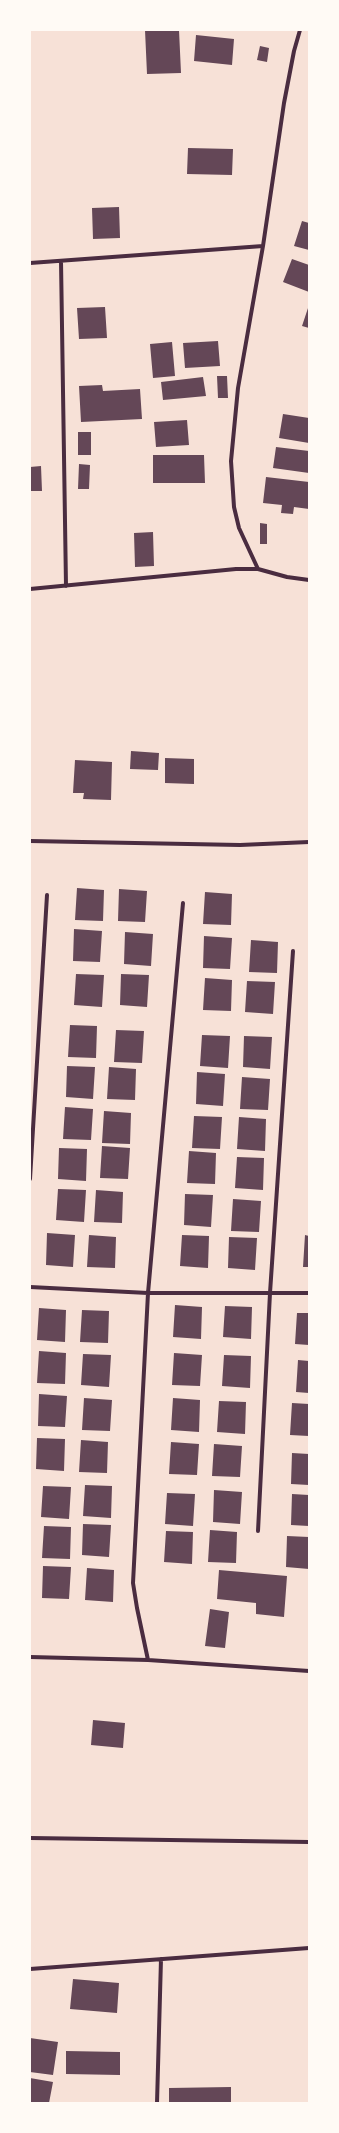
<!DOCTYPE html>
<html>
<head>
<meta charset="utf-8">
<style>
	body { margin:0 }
	#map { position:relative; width:339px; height:2133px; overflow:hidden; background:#f7e1d7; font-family:"Sofia Sans Condensed",sans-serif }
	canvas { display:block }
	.frame { position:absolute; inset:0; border:31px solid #fffaf5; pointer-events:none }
</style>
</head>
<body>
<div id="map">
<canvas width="339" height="2133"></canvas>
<div class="frame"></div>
</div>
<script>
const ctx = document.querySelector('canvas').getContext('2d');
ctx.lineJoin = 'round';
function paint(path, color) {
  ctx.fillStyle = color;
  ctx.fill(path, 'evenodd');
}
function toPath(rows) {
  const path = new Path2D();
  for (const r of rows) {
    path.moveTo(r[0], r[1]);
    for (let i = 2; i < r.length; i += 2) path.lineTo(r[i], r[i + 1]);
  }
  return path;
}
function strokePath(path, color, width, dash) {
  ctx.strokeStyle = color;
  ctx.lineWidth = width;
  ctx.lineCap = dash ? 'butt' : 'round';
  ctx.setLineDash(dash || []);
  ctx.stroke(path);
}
paint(toPath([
	[145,30,179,30,181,73,147,74],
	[196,35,234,39,232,65,194,61],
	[260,46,269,48,267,62,257,60],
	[188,148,233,149,232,175,187,174],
	[119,207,120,238,93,239,92,208],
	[302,221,309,223,309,250,294,246],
	[292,259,309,265,309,292,283,282],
	[309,305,309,328,302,326],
	[105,307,107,338,79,339,77,308],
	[218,341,220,366,185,368,183,343],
	[172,342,175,376,153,378,150,344],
	[217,376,227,376,228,398,218,398],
	[203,377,206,396,163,400,161,382],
	[102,385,103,391,140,389,142,419,81,422,79,386],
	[283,414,309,418,309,443,279,438],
	[187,420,189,445,156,447,154,422],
	[78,432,91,432,91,455,78,455],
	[276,447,309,451,309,473,273,468],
	[153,455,204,455,205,483,153,483],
	[79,464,90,465,89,489,78,489],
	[41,466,42,491,30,491,30,467],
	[266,477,309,482,309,509,294,507,293,514,281,513,282,505,263,503],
	[260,523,267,524,267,544,260,544],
	[153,532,154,566,135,567,134,533],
	[131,751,159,753,158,770,130,769],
	[165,758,194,759,194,784,165,783],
	[75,760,112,762,111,800,83,799,84,793,73,793],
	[77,888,104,890,103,921,75,920],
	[119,889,147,891,145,922,118,921],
	[205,892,232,894,231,925,203,924],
	[74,929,102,931,100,962,73,961],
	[125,932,153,934,151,966,124,964],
	[204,936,232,938,230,969,203,968],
	[251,940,278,942,277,973,249,972],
	[76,974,104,975,102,1007,74,1005],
	[121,974,149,975,147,1007,120,1005],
	[205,978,232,980,231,1011,203,1010],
	[247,981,275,982,273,1014,245,1012],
	[70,1025,97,1026,96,1058,68,1057],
	[116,1030,144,1031,142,1063,114,1062],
	[202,1035,230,1036,228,1068,200,1066],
	[244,1036,272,1037,270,1069,243,1067],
	[67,1066,95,1067,93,1099,66,1097],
	[109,1067,136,1069,135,1100,107,1099],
	[197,1072,225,1074,223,1106,196,1104],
	[242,1077,270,1079,268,1110,240,1109],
	[65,1107,93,1109,91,1140,63,1139],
	[104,1111,131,1113,130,1144,102,1143],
	[194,1116,222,1117,220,1149,192,1148],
	[239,1117,266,1119,265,1151,237,1149],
	[102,1146,130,1148,128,1179,100,1178],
	[59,1148,87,1149,86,1181,58,1179],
	[189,1151,216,1153,215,1184,187,1183],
	[237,1157,264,1158,263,1190,235,1188],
	[58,1189,86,1190,84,1222,56,1220],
	[96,1190,123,1192,122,1223,94,1222],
	[185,1194,213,1195,211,1227,184,1225],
	[233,1199,261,1201,259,1232,231,1231],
	[47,1233,75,1235,73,1267,46,1265],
	[89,1235,116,1237,115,1268,87,1267],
	[182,1235,209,1236,208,1268,180,1266],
	[305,1235,309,1236,309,1267,303,1267],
	[229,1237,257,1238,255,1270,228,1268],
	[175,1305,202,1307,201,1339,173,1337],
	[225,1306,252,1307,251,1339,223,1337],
	[39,1308,66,1310,65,1342,37,1340],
	[82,1310,109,1311,108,1343,80,1342],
	[297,1313,309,1313,309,1345,295,1344],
	[39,1351,66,1353,65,1384,37,1383],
	[174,1353,202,1355,200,1386,172,1385],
	[83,1354,111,1355,109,1387,81,1385],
	[224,1355,251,1356,250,1388,222,1386],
	[298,1360,309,1361,309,1393,296,1392],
	[39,1394,67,1396,65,1427,38,1426],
	[84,1398,112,1400,110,1431,82,1430],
	[173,1398,200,1400,199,1432,171,1430],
	[219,1401,246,1402,245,1434,217,1432],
	[292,1403,309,1404,309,1436,290,1435],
	[37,1438,65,1439,64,1471,36,1469],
	[81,1440,108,1442,107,1473,79,1472],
	[171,1442,199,1444,197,1475,169,1474],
	[214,1444,242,1446,240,1477,212,1476],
	[292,1453,309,1454,309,1485,291,1484],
	[85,1485,112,1486,111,1518,83,1516],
	[43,1486,71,1487,69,1519,41,1517],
	[214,1490,242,1492,240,1524,213,1522],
	[167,1493,195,1494,193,1526,165,1524],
	[292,1494,309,1495,309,1526,291,1525],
	[83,1524,111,1525,109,1557,82,1555],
	[44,1526,71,1527,70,1559,42,1558],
	[210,1530,237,1532,236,1563,208,1562],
	[166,1531,193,1532,192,1564,164,1562],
	[287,1536,309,1537,309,1569,286,1567],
	[43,1566,71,1567,69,1599,42,1598],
	[87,1568,114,1570,113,1602,85,1600],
	[219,1570,287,1576,284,1617,256,1614,256,1603,217,1599],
	[210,1609,229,1612,225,1648,205,1646],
	[93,1720,125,1723,123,1748,91,1745],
	[73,1979,119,1983,117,2013,70,2009],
	[30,2038,58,2042,53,2075,30,2072],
	[66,2051,120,2052,120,2075,66,2074],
	[30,2078,53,2082,49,2103,30,2103],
	[231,2087,231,2103,169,2103,169,2088]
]), '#644757');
strokePath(toPath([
	[61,261,66,586],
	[30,263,263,246],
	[258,569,239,528,234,507,231,461,238,388,263,246,284,103,294,51,300,30],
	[30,589,236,569,258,569,287,577,309,580],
	[30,841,240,845,309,842],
	[30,1179,47,895],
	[30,1287,148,1293,309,1293],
	[258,1531,270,1293,293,951],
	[30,1657,148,1660,309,1671],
	[148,1660,137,1608,133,1583,148,1293,183,903],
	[30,1838,309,1842],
	[30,1969,309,1948],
	[157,2103,161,1959]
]), '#4a2c40', 4);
</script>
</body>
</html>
